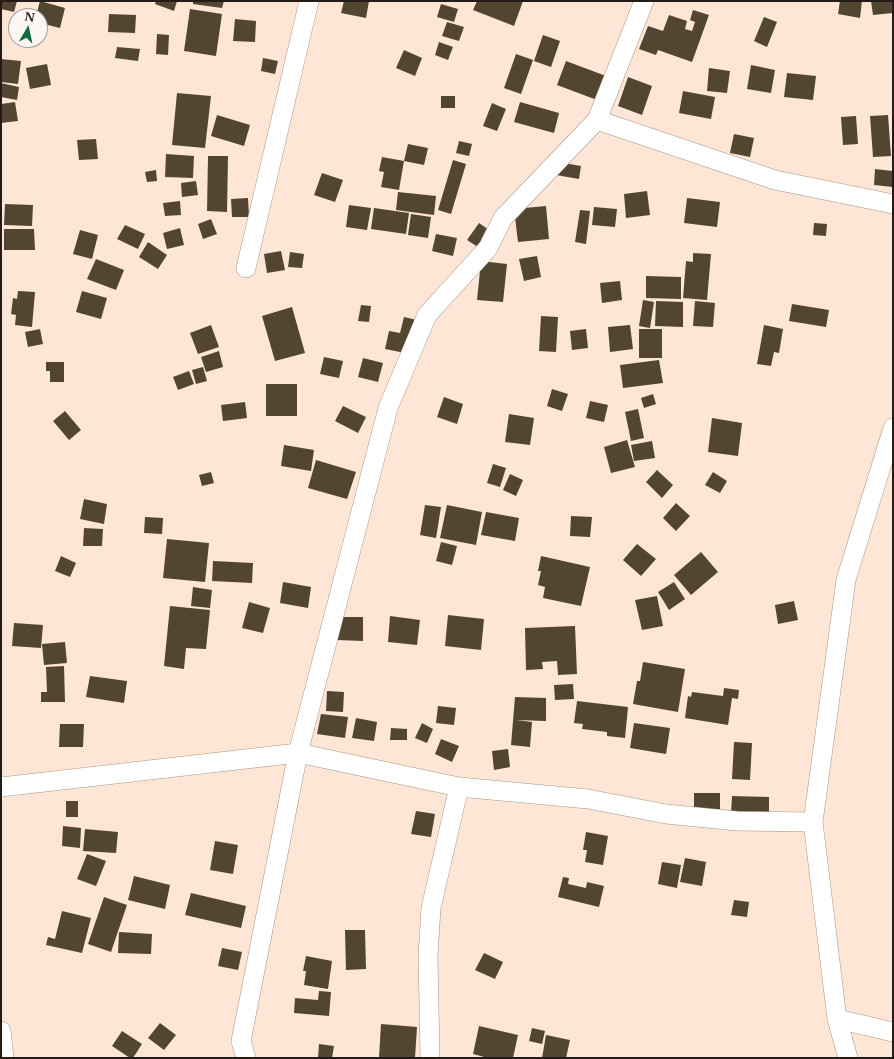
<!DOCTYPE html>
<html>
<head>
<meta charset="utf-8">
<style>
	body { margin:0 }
	#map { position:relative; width:894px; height:1059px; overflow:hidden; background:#fde6d5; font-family:"Libre Baskerville",serif }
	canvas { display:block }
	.frame { position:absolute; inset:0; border:2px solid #231b14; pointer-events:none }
	.north { position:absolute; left:8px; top:8px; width:40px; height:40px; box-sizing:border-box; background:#fcf7f4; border:1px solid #a59f9a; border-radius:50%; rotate:9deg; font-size:11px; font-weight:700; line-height:16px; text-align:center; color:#231b14 }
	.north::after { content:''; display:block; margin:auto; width:14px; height:18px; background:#0e6b3f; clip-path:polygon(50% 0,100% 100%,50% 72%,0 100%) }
</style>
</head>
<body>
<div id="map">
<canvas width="894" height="1059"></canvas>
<div class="frame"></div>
<div class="north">N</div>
</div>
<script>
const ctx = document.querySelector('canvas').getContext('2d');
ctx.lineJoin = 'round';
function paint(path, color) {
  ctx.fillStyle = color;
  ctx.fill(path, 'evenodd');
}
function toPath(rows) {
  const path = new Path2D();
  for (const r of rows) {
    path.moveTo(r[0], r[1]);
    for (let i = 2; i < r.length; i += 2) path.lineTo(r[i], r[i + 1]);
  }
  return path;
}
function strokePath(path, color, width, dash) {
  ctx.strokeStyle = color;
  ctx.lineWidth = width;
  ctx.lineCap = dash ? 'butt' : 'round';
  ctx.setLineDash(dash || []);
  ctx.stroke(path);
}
paint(toPath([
	[1,1,17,1,14,12,1,9],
	[40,1,65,8,60,28,40,23,40,16,36,16],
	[156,1,177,1,174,11,155,4],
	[193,1,224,1,222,8,193,4],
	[344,1,369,1,366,18,341,13],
	[477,1,523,1,514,26,473,10],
	[840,1,862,1,860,18,838,14],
	[871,1,893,1,893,13,873,15],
	[441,4,458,9,454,22,437,17],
	[190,9,222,14,216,56,184,51],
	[693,10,709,15,692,62,658,50,656,55,639,49,648,26,663,31,669,15,687,21,685,29,692,31,695,22,690,20],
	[109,14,136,15,135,33,108,32],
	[764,17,777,22,767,47,754,41],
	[235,19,256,21,255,42,233,41],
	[447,22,464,27,459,41,442,36],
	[157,34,169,35,168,55,156,54],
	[543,35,560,41,551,67,534,61],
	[439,42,453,47,448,60,435,55],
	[117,47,140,49,138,61,115,58],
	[404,50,422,58,415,76,396,68],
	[516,54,533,60,521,94,504,88],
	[263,58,278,61,275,74,261,71],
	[1,59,21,61,18,84,1,82],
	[566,61,606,76,597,100,557,85],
	[47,64,51,85,30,89,26,68],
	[751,65,775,70,771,93,747,89],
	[709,68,730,71,727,93,707,91],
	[787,73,816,76,813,100,784,97],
	[628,77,652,86,642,115,618,106],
	[1,83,19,87,17,100,1,97],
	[683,91,715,97,711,119,679,113],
	[177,93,211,96,205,148,172,145],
	[441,96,455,96,455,108,441,108],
	[15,102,18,121,1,123,1,104],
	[520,102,559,113,554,133,514,122],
	[492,103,506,109,497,131,483,126],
	[217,115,250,125,244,146,211,136],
	[888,115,891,156,873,157,870,116],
	[856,116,858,144,843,145,841,117],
	[734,134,754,138,750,157,730,153],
	[96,139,98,159,79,160,77,140],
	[459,141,472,144,469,156,456,153],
	[408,144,428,148,424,165,404,161],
	[166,154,194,156,193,178,165,177],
	[208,156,228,156,227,212,207,211],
	[382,157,404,161,399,190,381,187,384,172,379,171],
	[453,160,466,164,451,214,438,210],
	[558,162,581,166,579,179,556,175],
	[875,169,893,171,893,187,874,185],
	[156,170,157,181,147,182,145,172],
	[322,173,343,180,335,202,314,195],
	[196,181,198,195,182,197,181,183],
	[647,191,650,215,626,218,624,194],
	[398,192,436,196,434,215,396,210],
	[248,198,249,217,232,217,231,199],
	[687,198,720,202,717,227,684,223],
	[180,201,181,215,165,216,163,203],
	[5,204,33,205,32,226,4,225],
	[349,205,371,208,367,230,346,227],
	[546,206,549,239,518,242,514,209],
	[594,207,617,209,615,227,592,225],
	[374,208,409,213,406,234,371,229],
	[580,210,590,211,586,244,575,242],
	[411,214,431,217,428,238,408,235],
	[211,219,217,234,203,239,198,224],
	[479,223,492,232,481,249,467,240],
	[814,223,827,224,826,236,813,235],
	[125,225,145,234,138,249,117,239],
	[180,228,184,245,167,249,163,233],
	[4,229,34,229,35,250,4,250],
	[80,230,98,235,92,259,73,254],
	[436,234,457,238,453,256,432,251],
	[148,242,167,255,158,269,139,257],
	[281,251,285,270,267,273,264,254],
	[290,252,304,254,302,268,288,267],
	[693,253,711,254,707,300,683,298,686,261,693,262],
	[537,256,541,277,524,281,519,259],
	[96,259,124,270,116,290,87,279],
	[481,261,507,264,503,302,477,300],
	[646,276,681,277,681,299,646,298],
	[620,281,622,300,602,303,600,283],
	[18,291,35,292,32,327,15,325,16,315,11,314,13,298,17,299],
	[82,291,107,298,101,319,76,312],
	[643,300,654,302,650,328,639,326],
	[656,301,683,302,683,327,655,326],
	[695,301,715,303,713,327,693,326],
	[792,304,829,310,826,327,789,321],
	[361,305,371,306,369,322,358,321],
	[292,307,305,353,275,361,262,316],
	[541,316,558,317,556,352,539,351],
	[404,317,417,320,410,354,385,349,389,331,400,333],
	[211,325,219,347,198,354,190,333],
	[630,325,633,349,610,352,608,327],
	[764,325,783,329,779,353,774,352,771,366,757,364],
	[40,329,43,344,28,347,25,332],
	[586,329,588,348,572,350,570,331],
	[639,329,662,329,662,358,639,358],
	[219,351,223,367,206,372,201,357],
	[324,357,343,361,339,378,320,374],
	[363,358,383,363,378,382,358,377],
	[659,360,663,383,623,388,620,365],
	[46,362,64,362,64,382,50,382,50,371,46,371],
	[203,367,207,381,196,384,192,370],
	[189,371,194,384,178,390,173,377],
	[266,384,297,384,297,416,266,416],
	[552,389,568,394,562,411,547,406],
	[653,394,656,404,644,408,641,398],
	[444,397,463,404,457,424,437,417],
	[590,401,608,405,604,422,586,418],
	[245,402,247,418,223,421,221,405],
	[343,406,366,417,358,433,335,421],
	[638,409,644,438,631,441,625,412],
	[65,411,81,430,69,440,53,421],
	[509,414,534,418,530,445,505,442],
	[712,418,742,423,738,456,708,452],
	[627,440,635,467,611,473,604,447],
	[652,441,655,458,634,461,631,445],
	[284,445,314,450,311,471,281,466],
	[316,460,356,472,347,499,308,488],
	[493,464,506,468,500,487,487,483],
	[657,470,673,485,662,498,646,482],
	[211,472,214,483,202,486,199,475],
	[713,472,727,481,720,493,705,485],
	[510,474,523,480,516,496,503,490],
	[84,499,107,504,104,524,80,519],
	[676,503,690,516,676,531,663,518],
	[425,505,441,507,436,538,420,535],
	[447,505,482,512,476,545,440,538],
	[486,512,519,518,515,541,481,535],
	[571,516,592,517,590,537,570,536],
	[145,517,163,518,162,534,144,533],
	[84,528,103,529,102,546,83,546],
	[167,539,209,543,205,582,163,578],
	[441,542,457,546,452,565,436,561],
	[637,544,656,559,641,576,623,560],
	[701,552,718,572,691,595,674,575],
	[61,556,76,563,70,577,55,571],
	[541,556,590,567,581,606,543,598,545,587,538,585,541,571,538,571],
	[213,561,253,563,252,583,212,581],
	[283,582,311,587,308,608,280,603],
	[674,582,685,599,669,610,658,592],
	[193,587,212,590,210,608,191,606],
	[657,596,663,626,642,630,635,600],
	[794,601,798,620,778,624,775,605],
	[249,602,270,608,263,633,242,628],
	[170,606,210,610,206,649,186,648,184,669,164,666],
	[448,615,484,619,481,650,445,646],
	[390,616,420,620,417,645,388,642],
	[337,617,363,617,363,641,337,640],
	[14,623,43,625,41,648,12,646],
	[575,626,577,674,558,675,557,661,542,662,543,669,526,670,525,628],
	[65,642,67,663,44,665,42,644],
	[643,662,685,669,678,712,633,704,637,681,640,681],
	[64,666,65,702,41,702,41,692,47,692,46,667],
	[90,676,127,681,124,703,86,697],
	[573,684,574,699,555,700,554,685],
	[724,688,739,690,738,699,732,698,728,725,685,718,688,696,691,697,692,692,723,696],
	[327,691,344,692,343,712,326,711],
	[515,697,546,698,546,721,516,720,532,722,530,747,511,745],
	[577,701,628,707,625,738,607,736,607,732,582,729,583,724,574,723],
	[438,706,456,708,454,725,436,723],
	[321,714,348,717,345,738,317,734],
	[356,718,377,722,374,741,352,738],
	[422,723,433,729,427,743,415,738],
	[634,723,670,728,666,754,630,748],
	[60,724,84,724,83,747,59,747],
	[391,728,407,729,407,740,390,740],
	[441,739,459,746,452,762,435,754],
	[734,742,752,743,750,780,732,779],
	[508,749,510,767,494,770,492,751],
	[694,793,720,793,720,809,694,809],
	[732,796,769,797,769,815,731,814],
	[66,801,78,801,78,817,66,817],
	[416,811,435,814,431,837,411,834],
	[63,826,81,828,80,848,62,846],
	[85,829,118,832,116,853,83,851],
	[586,832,608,836,603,865,585,862,587,850,583,850],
	[215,841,238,845,233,874,210,870],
	[87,854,106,861,96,886,77,879],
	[685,858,706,862,702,886,680,882],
	[662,862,681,865,677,888,658,884],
	[134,876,170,885,165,909,128,900],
	[563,877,569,878,568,884,586,888,587,882,604,886,599,907,558,897],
	[191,893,246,906,241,928,185,915],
	[104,897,127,905,111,952,88,944],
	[734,900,749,902,747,917,731,915],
	[62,911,91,918,82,953,46,945,48,937,55,939],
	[345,930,365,930,366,969,346,970],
	[119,932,152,934,151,954,118,953],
	[222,948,242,952,238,970,218,966],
	[484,953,503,962,495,979,475,970],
	[306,956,332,961,328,989,304,985,306,971,303,971],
	[319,991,331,992,329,1016,294,1013,295,998,318,1000],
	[160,1023,176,1035,164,1050,148,1038],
	[381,1024,417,1027,415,1058,379,1058],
	[479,1026,518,1035,513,1058,488,1058,473,1054],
	[532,1028,545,1031,542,1044,529,1041],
	[122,1031,142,1044,133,1058,130,1058,112,1046],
	[546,1035,570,1040,566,1058,542,1058],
	[319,1044,334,1046,332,1058,318,1058]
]), '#524633');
const minor = toPath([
	[644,1,597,120,775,180,893,204],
	[246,268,309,1],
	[1,787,298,753,459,787,588,799,666,814,737,821,813,822],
	[837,1019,893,1032],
	[1,1031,4,1058],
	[246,1058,241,1041,298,753,388,408,427,315,488,248,503,218,597,120],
	[430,1058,428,956,431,908,459,787],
	[848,1058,837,1019,813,822,846,580,893,428]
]);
strokePath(minor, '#a99483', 20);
strokePath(minor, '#fff', 19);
</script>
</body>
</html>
